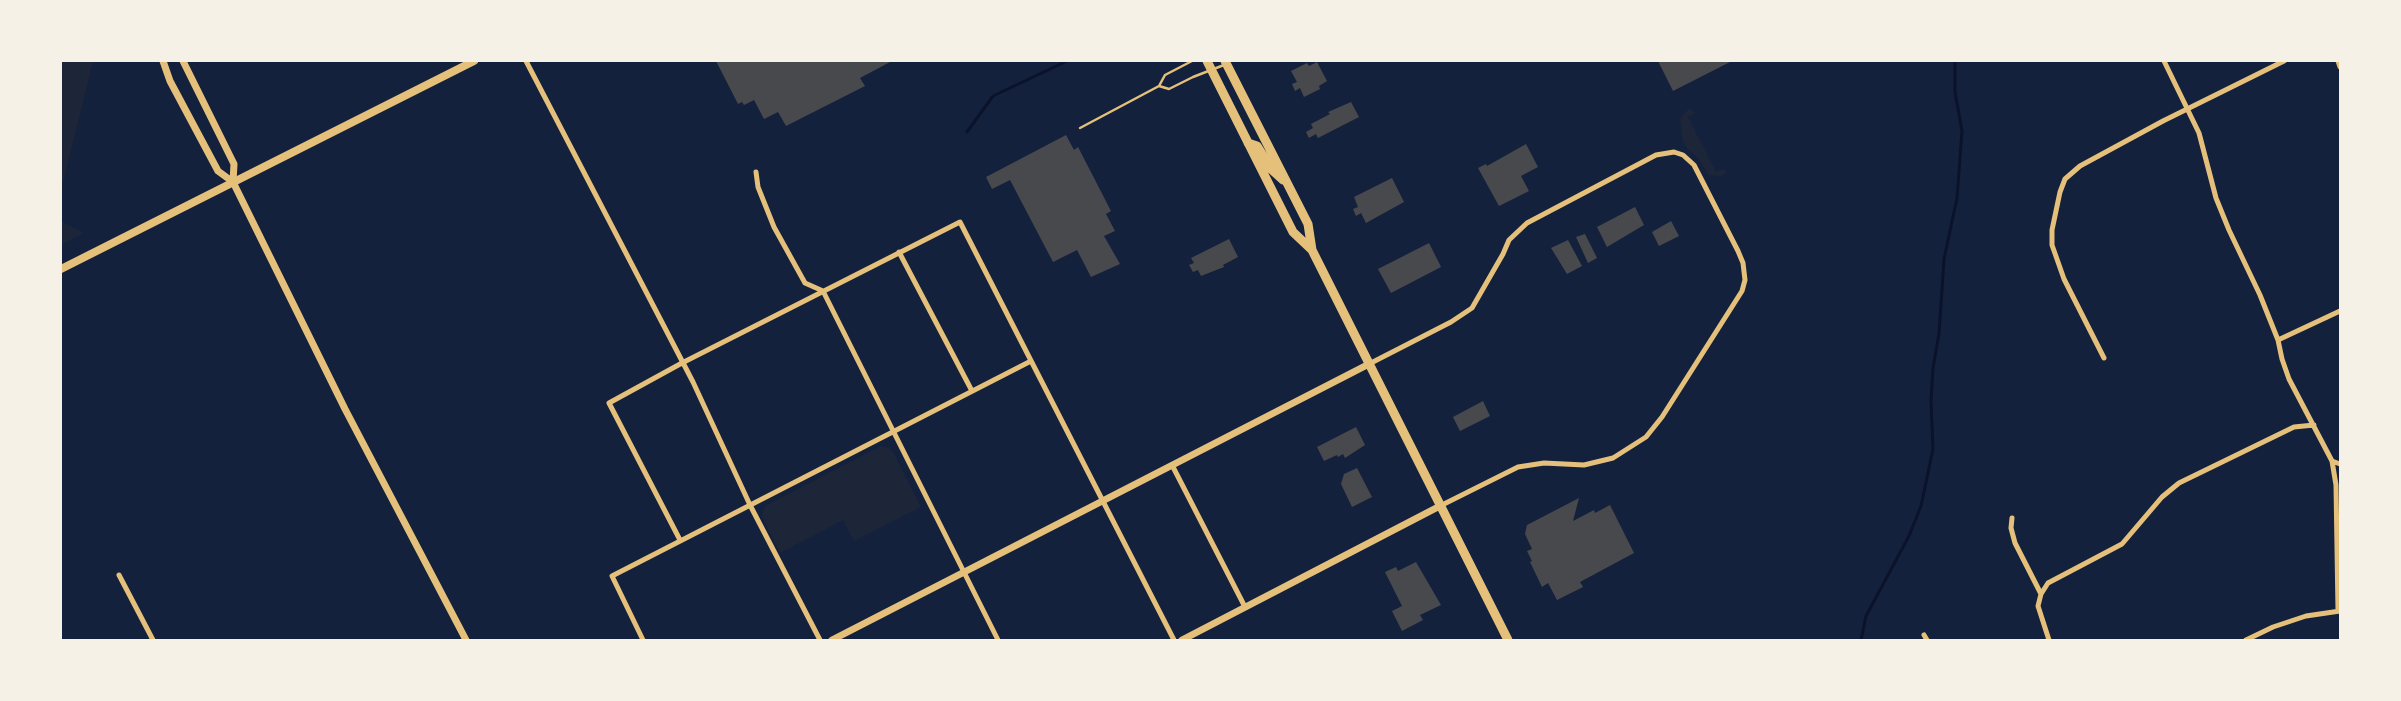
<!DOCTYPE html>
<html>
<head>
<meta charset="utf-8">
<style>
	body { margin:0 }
	#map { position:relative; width:2401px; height:701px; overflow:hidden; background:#14213d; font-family:"Noto Sans",sans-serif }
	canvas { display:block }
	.frame { position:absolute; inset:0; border:62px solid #f6f1e7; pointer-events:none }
</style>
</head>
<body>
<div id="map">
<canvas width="2401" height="701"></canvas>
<div class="frame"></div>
</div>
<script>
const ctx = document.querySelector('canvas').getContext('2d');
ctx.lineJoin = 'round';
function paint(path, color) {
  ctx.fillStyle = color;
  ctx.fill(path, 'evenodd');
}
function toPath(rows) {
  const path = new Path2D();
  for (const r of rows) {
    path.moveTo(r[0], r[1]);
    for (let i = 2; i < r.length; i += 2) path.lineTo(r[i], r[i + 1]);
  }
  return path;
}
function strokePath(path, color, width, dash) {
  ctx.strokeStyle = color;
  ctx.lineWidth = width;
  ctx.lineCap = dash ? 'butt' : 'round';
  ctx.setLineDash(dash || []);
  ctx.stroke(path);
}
paint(toPath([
	[61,61,93,61,61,190],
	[1690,108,1695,113,1688,117,1716,172,1723,169,1727,172,1721,176,1709,175,1698,158,1687,148,1683,142,1680,118],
	[61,221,84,233,61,245],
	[881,446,889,448,893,452,921,507,854,541,843,520,780,553,763,519,762,514,765,506]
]), '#1d2539');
strokePath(toPath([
	[967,132,993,96,1067,61],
	[1861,640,1866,616,1909,536,1921,506,1933,449,1931,401,1933,368,1939,334,1944,259,1957,198,1962,131,1955,92,1955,61]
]), '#0b132b', 3);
paint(toPath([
	[716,61,892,61,860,78,865,86,786,126,778,112,764,119,754,100,744,105,742,102,738,104],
	[1658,61,1732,61,1673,91],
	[1317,62,1327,81,1319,86,1320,89,1304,97,1300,88,1295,91,1292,84,1297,82,1291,71,1307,63,1309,66],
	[1351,102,1359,117,1318,138,1316,134,1309,138,1306,132,1313,128,1311,124,1330,114,1328,112],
	[1066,135,1074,150,1078,147,1111,211,1106,214,1115,231,1104,236,1120,264,1091,277,1077,250,1053,262,1010,180,992,189,986,177],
	[1526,144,1538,167,1521,176,1529,191,1499,206,1478,168,1486,164,1487,166],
	[1392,178,1404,202,1366,223,1361,213,1356,216,1353,209,1358,207,1354,197],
	[1635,207,1644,225,1607,247,1597,227],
	[1671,221,1679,236,1659,246,1652,232],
	[1585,234,1597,258,1588,263,1576,237],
	[1229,239,1238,257,1223,265,1224,267,1201,276,1198,270,1193,272,1189,265,1194,263,1191,258],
	[1568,240,1582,266,1567,274,1551,248],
	[1429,243,1441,267,1391,293,1378,269],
	[1483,401,1490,416,1460,431,1453,417],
	[1356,427,1365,445,1345,458,1343,454,1338,457,1337,455,1324,461,1317,447],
	[1357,468,1372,497,1352,507,1341,484,1344,474],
	[1579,498,1573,521,1594,510,1595,513,1610,505,1634,553,1580,582,1583,587,1557,600,1548,583,1542,587,1530,562,1532,561,1527,551,1532,549,1525,534,1527,525],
	[1416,562,1441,605,1420,615,1423,620,1402,631,1392,611,1402,606,1385,572,1396,567,1398,571]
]), '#48494c');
strokePath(toPath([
	[1159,86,1169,89,1193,77,1224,65],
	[1080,128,1159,86,1165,75,1192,61]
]), '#e5c07b', 2.5);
strokePath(toPath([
	[526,61,693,382,750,505,820,640],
	[2164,61,2199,133,2216,198,2229,230,2260,295,2278,340,2282,359,2289,379,2332,461,2336,485,2338,611],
	[2338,61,2340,67],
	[756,172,758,187,774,227,805,283,823,291,998,640],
	[899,252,972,391],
	[2278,340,2340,311],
	[2104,358,2064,279,2052,245,2052,230,2060,192,2065,179,2080,166,2163,121,2284,61],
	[1369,364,1451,322,1472,308,1503,254,1509,240,1527,223,1656,155,1674,152,1683,155,1694,165,1738,251,1743,263,1745,280,1742,291,1662,417,1646,437,1613,458,1584,465,1544,463,1518,467,1440,506],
	[2332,461,2340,464],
	[1172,465,1245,607],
	[2012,518,2011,528,2015,543,2041,594],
	[680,540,609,403,682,363,960,222,1174,640],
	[119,575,153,640],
	[1924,635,1927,640],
	[643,640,612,576,1031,361],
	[2049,640,2038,606,2041,594,2048,583,2122,544,2162,497,2179,483,2294,427,2314,425],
	[2246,640,2273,627,2306,616,2340,611]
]), '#e5c07b', 5);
strokePath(toPath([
	[163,61,170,81,218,171,233,182,345,409,466,640],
	[183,61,234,164,233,182],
	[832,640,1369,364],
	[1182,640,1440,506]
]), '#e5c07b', 7);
strokePath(toPath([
	[61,269,474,61]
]), '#e5c07b', 8);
strokePath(toPath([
	[1207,61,1293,232,1312,250],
	[1225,61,1308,224,1312,250,1508,640],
	[1248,143,1257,146,1272,170,1283,180]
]), '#e5c07b', 9);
</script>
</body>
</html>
